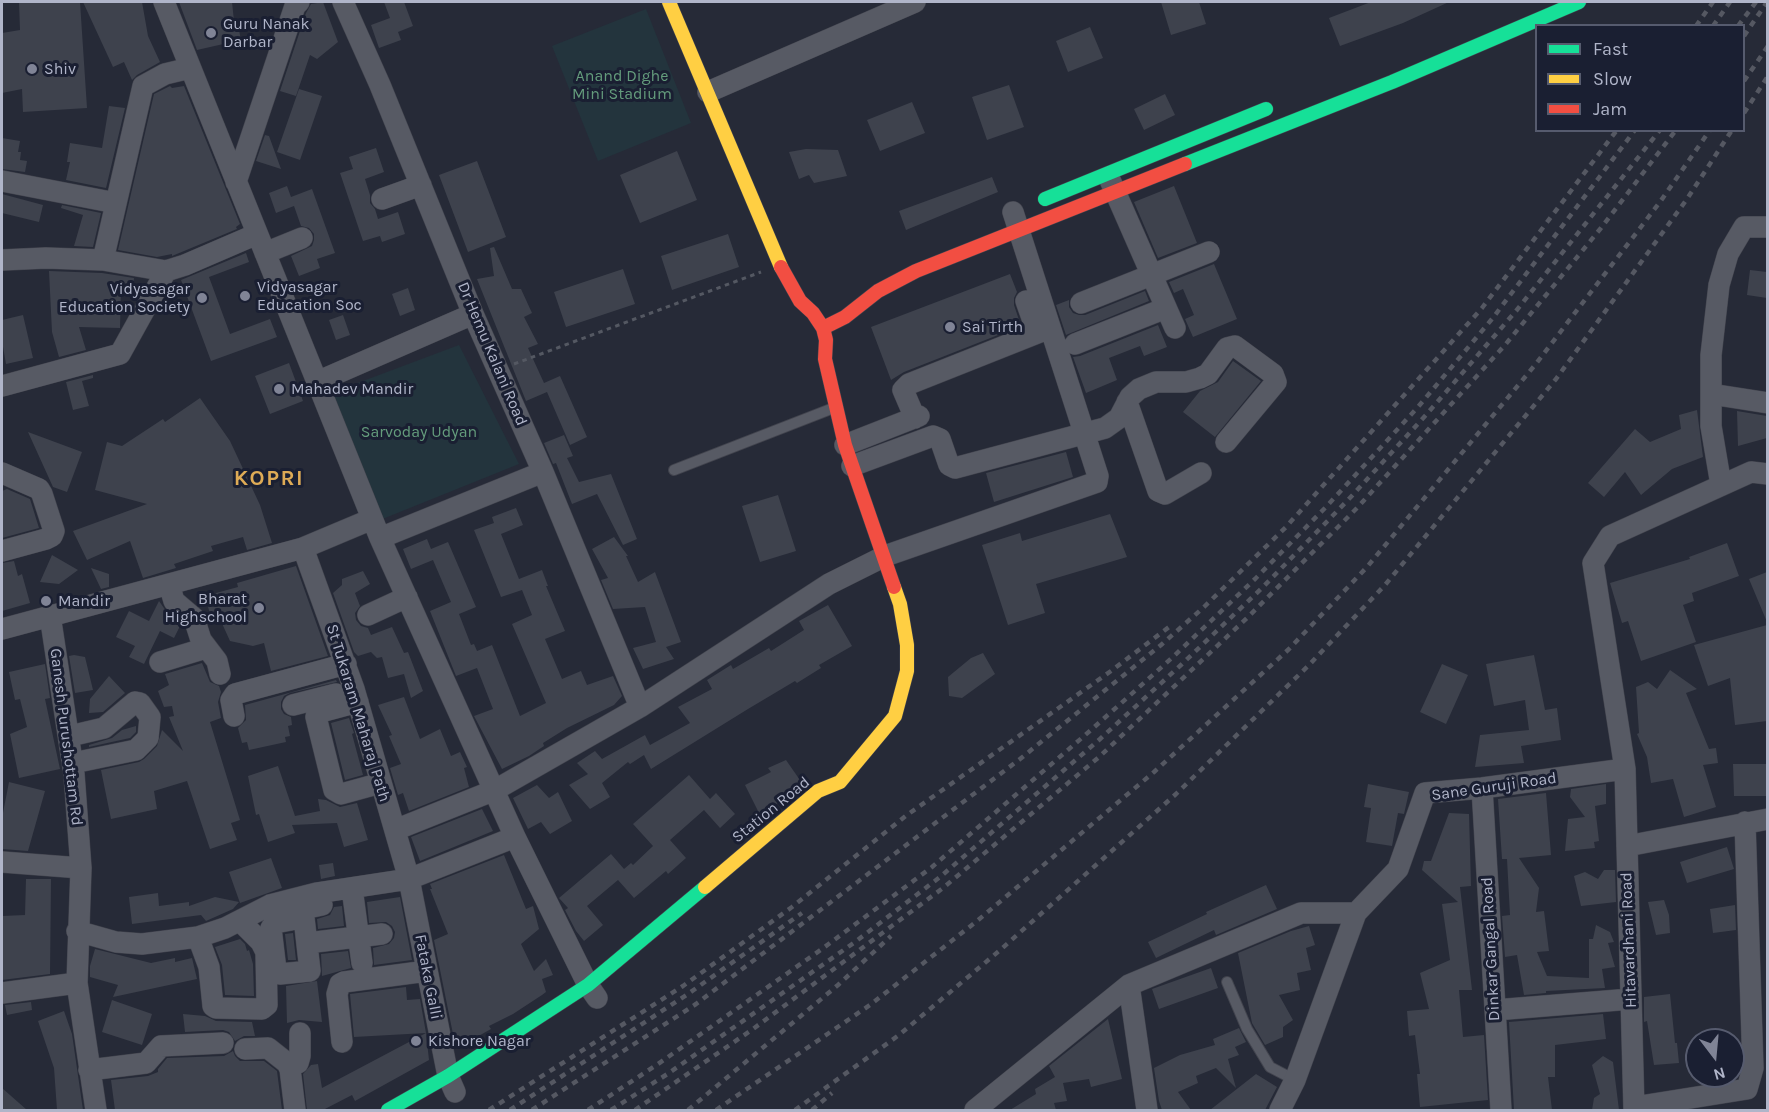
<!DOCTYPE html>
<html>
<head>
<meta charset="utf-8">
<style>
	body { margin:0 }
	#map { position:relative; width:1769px; height:1112px; overflow:hidden; background:#262a37; font-family:Karla,sans-serif }
	canvas { display:block }
	.frame { position:absolute; inset:0; border:3px solid #b0b5c9; pointer-events:none }
	.legend { position:absolute; left:1535px; top:24px; width:210px; height:108px; box-sizing:border-box; background:#1a1f32; border:2px solid #565b6e; margin:0; padding:8px 10px; list-style:none; font-size:18px; color:#b0b5c9 }
	.legend li { display:flex; align-items:center; gap:12px; height:30px }
	.legend b { width:30px; border:2px solid #565b6e }
	.north { position:absolute; left:1685px; top:1028px; width:60px; height:60px; box-sizing:border-box; background:#1a1f32; border:2px solid #565b6e; border-radius:50%; rotate:164deg; font-size:16px; font-weight:700; line-height:24px; text-align:center; color:#b0b5c9 }
	.north::after { content:''; display:block; margin:auto; width:21px; height:27px; background:#808496; clip-path:polygon(50% 0,100% 100%,50% 72%,0 100%) }
</style>
</head>
<body>
<div id="map">
<canvas width="1769" height="1112"></canvas>
<div class="frame"></div>
<ul class="legend">
<li><b style="height:8px;background:#16e098"></b>Fast</li>
<li><b style="height:8px;background:#ffcf43"></b>Slow</li>
<li><b style="height:8px;background:#f24e42"></b>Jam</li>
</ul>
<div class="north">N</div>
</div>
<script>
const ctx = document.querySelector('canvas').getContext('2d');
ctx.lineJoin = 'round';
function paint(path, color) {
  ctx.fillStyle = color;
  ctx.fill(path, 'evenodd');
}
function toPath(rows) {
  const path = new Path2D();
  for (const r of rows) {
    path.moveTo(r[0], r[1]);
    for (let i = 2; i < r.length; i += 2) path.lineTo(r[i], r[i + 1]);
  }
  return path;
}
function strokePath(path, color, width, dash) {
  ctx.strokeStyle = color;
  ctx.lineWidth = width;
  ctx.lineCap = dash ? 'butt' : 'round';
  ctx.setLineDash(dash || []);
  ctx.stroke(path);
}
function label(font, color, halo, rows, align = 'center') {
  ctx.font = font + ' Karla,sans-serif';
  ctx.lineWidth = 6;
  ctx.setLineDash([]);
  ctx.textBaseline = 'middle';
  ctx.strokeStyle = halo;
  ctx.fillStyle = color;
  for (const [text, x, y, turn = 0] of rows) {
    ctx.save();
    ctx.translate(x, y);
    ctx.rotate((+turn || 0) * Math.PI / 180);
    ctx.textAlign = isNaN(turn) ? turn : align;
    if (halo) ctx.strokeText(text, 0, 0);
    ctx.fillText(text, 0, 0);
    ctx.restore();
  }
}
paint(toPath([
	[646,9,691,123,598,161,552,46],
	[459,345,519,464,380,520,323,396]
]), '#23343d');
paint(toPath([
	[19,2,80,2,87,108,23,112,22,89,2,93,2,33,20,30],
	[83,2,142,2,148,36,160,62,137,75,132,80,124,62,113,67],
	[179,2,232,2,234,21,237,20,241,40,197,50],
	[323,2,338,42,317,59,310,55,296,96,280,91,306,13,311,4],
	[384,2,404,2,413,26,398,32,401,40,379,48,371,25,390,18],
	[1161,2,1199,2,1206,24,1171,35],
	[1371,2,1449,2,1403,23,1340,46,1329,18],
	[1090,27,1103,58,1068,72,1056,41],
	[1009,85,1024,127,987,140,972,97],
	[170,86,172,88,184,86,240,224,236,227,237,229,172,256,172,254,157,257,118,250,154,94],
	[299,89,322,96,300,160,277,152],
	[1165,94,1175,115,1144,130,1134,109],
	[912,102,925,133,880,151,867,120],
	[109,106,125,108,106,188,66,180,70,162,67,162,70,143,102,148],
	[265,135,269,136,281,169,256,161],
	[2,138,20,141,18,152,21,152,20,160,27,161,25,172,2,169],
	[376,148,384,172,365,179,370,195,370,203,375,209,378,219,398,212,405,234,382,242,380,236,363,241,340,173,353,169,349,157],
	[806,149,838,150,847,176,814,183,809,175,799,179,789,152],
	[677,151,697,200,640,223,620,175],
	[477,161,506,237,468,252,439,175],
	[992,177,998,192,906,230,899,211],
	[287,186,291,197,312,189,335,253,317,259,320,268,299,276,291,256,312,246,314,240,314,234,309,228,301,226,294,206,276,213,269,193],
	[1174,186,1197,243,1158,258,1134,202],
	[2,194,43,205,39,222,2,213],
	[62,205,101,213,93,247,74,246,83,215,61,208],
	[728,234,739,267,672,290,661,256],
	[494,247,512,289,521,289,532,313,524,317,538,344,528,348,544,383,560,376,587,437,570,445,547,392,526,401,477,279,494,276,490,248],
	[246,253,249,262,209,277,230,334,270,319,277,337,211,361,181,280],
	[1214,264,1237,319,1193,337,1185,319,1194,315,1183,289,1174,293,1169,282],
	[623,269,635,304,566,327,554,292],
	[1750,270,1767,272,1767,298,1747,295],
	[49,271,102,273,134,278,133,288,121,287,120,328,79,327,86,350,59,357,52,332],
	[1010,274,1017,292,1014,298,1014,305,1021,326,904,372,891,380,871,327],
	[408,288,415,310,400,316,392,294],
	[1145,291,1149,301,1066,335,1056,305,1069,300,1069,307,1073,313,1079,315,1085,315],
	[23,315,33,358,6,364,2,341,2,320],
	[343,315,350,335,336,340,329,320],
	[1158,325,1167,347,1144,356,1140,346,1109,358,1117,380,1086,393,1073,357,1080,356],
	[1233,361,1261,381,1215,437,1183,412,1200,391,1218,382],
	[289,363,303,401,270,414,255,376],
	[93,375,93,378,82,381,89,406,73,410,66,382],
	[200,398,230,441,260,505,272,543,247,550,243,537,211,546,213,551,174,564,176,568,143,578,130,541,87,560,73,531,147,504,95,490,107,442,122,446,163,419,165,422],
	[1697,410,1703,457,1672,469,1641,495,1625,472,1604,497,1588,483,1635,429,1650,442,1681,429,1679,415],
	[1737,411,1767,416,1767,438,1738,446],
	[28,432,82,452,67,492,53,487],
	[564,435,573,456,567,458,579,482,611,474,637,539,623,545,597,494,572,504,556,463,553,464,544,443],
	[1066,452,1073,477,994,502,986,473],
	[7,489,30,499,39,528,2,538,2,491],
	[778,495,796,551,760,562,742,506],
	[516,508,523,525,501,534,519,579,542,570,548,586,546,586,565,631,545,639,562,679,581,671,587,685,613,676,622,696,614,705,567,728,543,743,544,746,529,756,502,769,474,716,493,709,477,668,456,676,430,611,451,602,433,560,411,569,403,549,427,539,431,549,448,542,476,607,459,614,471,645,474,644,477,651,492,645,520,716,546,703,512,624,532,615,522,590,501,597,474,530,494,523,492,517],
	[1110,514,1127,557,1036,584,1045,613,1008,625,982,545,1020,533,1022,541],
	[614,537,628,556,626,556,638,582,655,572,681,642,666,647,674,659,643,669,633,648,656,642,645,607,613,609,601,580,608,578,592,549],
	[1727,543,1739,576,1692,593,1694,601,1683,605,1696,642,1641,661,1628,621,1622,623,1610,583,1690,559,1689,557],
	[52,555,78,570,59,584,40,582],
	[14,561,18,576,22,574,30,603,2,611,2,563],
	[296,566,328,656,271,671,264,643,253,646,230,641,220,619,212,621,205,596,238,587,237,583],
	[91,568,109,574,109,587,101,589],
	[363,571,370,584,355,593,360,606,355,613,356,620,361,626,368,628,371,635,392,627,404,653,408,652,423,691,411,698,404,674,388,678,382,657,377,658,371,652,358,656,354,652,333,593,342,585,342,579],
	[1767,572,1767,622,1749,579],
	[159,601,166,611,181,624,174,638,160,631,144,664,129,657,135,646,116,637,129,611,149,621],
	[828,605,852,646,819,665,821,668,797,683,795,681,748,709,651,769,644,755,630,764,628,762,602,783,610,797,590,809,569,785,588,774,577,763,595,751,602,759,645,735,650,745,690,723,678,707,712,689,707,680,731,665,733,669,769,648,771,651,804,630,799,621],
	[1767,625,1767,721,1735,725,1730,678,1708,686,1694,645],
	[983,653,995,674,962,698,949,696,948,677,971,658],
	[74,655,85,657,93,690,75,693,69,656],
	[1534,655,1545,710,1557,708,1561,740,1521,746,1524,763,1475,767,1480,735,1529,730,1525,700,1494,706,1486,664],
	[202,663,210,682,219,686,221,692,218,702,221,718,210,722,240,820,231,823,237,840,210,849,187,781,154,791,157,809,111,819,101,770,139,762,144,759,157,746,162,730,183,751,169,717,174,716,172,706,164,707,158,691,169,685,165,674],
	[45,664,50,698,45,699,60,769,19,778,10,734,27,727,20,699,15,700,9,672],
	[1442,664,1468,675,1446,724,1420,712],
	[1670,670,1697,689,1686,693,1709,749,1716,748,1718,763,1703,765,1716,807,1684,817,1673,779,1651,783,1647,757,1637,734,1639,733,1636,687,1648,682,1657,689],
	[109,676,125,693,103,712,89,713,90,699],
	[336,680,337,682,290,693,284,696,281,702,281,709,284,714,291,717,292,725,288,726,290,736,285,737,286,742,249,750,247,742,242,743,238,728,246,720,245,705],
	[404,697,420,739,440,729,451,756,460,752,467,767,464,768,469,787,409,811,403,793,398,795,390,768,401,764,389,736,392,735,378,705],
	[349,718,354,733,352,734,363,775,345,780,331,723],
	[136,726,136,732,130,738,89,747,89,745,112,738,122,730],
	[786,760,802,783,761,817,745,785,771,772,768,768],
	[1733,764,1767,764,1767,796,1734,796],
	[278,766,295,816,320,811,318,799,326,800,340,807,357,803,368,840,344,847,337,823,292,825,295,833,268,842,259,814,256,815,248,776],
	[689,775,710,799,716,793,735,814,720,828,704,810,670,840,686,858,668,874,666,871,634,898,618,880,587,906,603,925,584,941,576,931,565,910,568,908,559,898,611,854,624,869,631,863,633,865,653,846,633,824],
	[9,782,45,791,28,851,2,849,2,818],
	[1368,784,1409,792,1404,814,1398,813,1392,846,1366,842,1371,808,1364,807],
	[1606,784,1606,804,1595,806,1599,841,1594,842,1595,848,1565,851,1568,819,1585,817,1570,797,1571,789],
	[537,785,549,798,558,792,572,821,550,834,541,822,528,829,513,798],
	[1546,793,1551,855,1519,858,1539,888,1536,912,1544,911,1549,951,1537,952,1547,976,1589,978,1589,939,1593,939,1596,925,1610,932,1614,942,1608,943,1615,967,1602,969,1605,988,1546,991,1546,993,1524,995,1517,955,1505,957,1502,916,1510,915,1507,859,1502,859,1498,799],
	[482,809,493,831,420,861,411,837],
	[1449,813,1469,814,1471,886,1460,887,1472,990,1459,990,1463,1037,1484,1035,1488,1100,1420,1107,1417,1074,1420,1074,1415,1035,1409,1036,1407,1011,1429,1009,1420,973,1450,960,1442,904,1458,902,1422,870,1424,861,1431,861],
	[1727,847,1734,869,1687,883,1680,862],
	[504,855,526,909,533,906,539,929,521,944,534,971,546,959,553,975,542,979,546,992,542,995,513,1014,489,1026,491,1029,459,1047,453,1034,434,940,448,934,430,889,432,889,430,884],
	[271,858,282,888,240,903,229,872],
	[333,863,335,876,321,879,319,865],
	[1604,870,1615,870,1616,902,1581,906,1574,876,1585,872,1598,879],
	[26,879,51,879,50,974,2,980,2,916,25,915],
	[1266,885,1277,909,1216,935,1214,930,1156,958,1148,942,1207,914,1206,912],
	[158,893,159,906,189,902,189,906,215,897,239,902,233,909,206,921,201,915,132,924,129,897],
	[400,897,412,960,374,965,373,948,389,944,394,938,395,932,392,926,386,922,369,923,367,902],
	[1664,900,1669,915,1670,933,1656,935,1648,902],
	[1735,905,1736,930,1713,933,1710,909],
	[342,906,344,926,318,929,317,919,330,915,334,907],
	[1309,926,1315,945,1306,948,1311,970,1297,973,1300,990,1279,995,1293,1020,1283,1027,1283,1037,1265,1045,1252,1023,1238,953,1291,931],
	[293,933,296,960,288,960,285,934],
	[240,939,245,944,247,951,249,950,253,964,254,996,225,995,222,965,215,947],
	[95,949,151,963,175,958,175,962,192,958,197,979,113,997,118,985,90,977,90,966],
	[348,951,351,968,322,976,321,954],
	[1211,968,1218,988,1159,1009,1152,989],
	[317,981,322,1022,299,1020,287,1023,286,986],
	[406,987,407,1000,420,999,426,1033,354,1037,350,994],
	[1670,994,1675,1043,1677,1043,1679,1063,1654,1065,1647,1021,1644,1022,1644,997],
	[112,1000,152,1014,142,1045,102,1032],
	[31,1002,32,1010,7,1015,5,1005],
	[64,1011,72,1034,83,1110,57,1110,54,1068,38,1021],
	[183,1014,205,1016,216,1021,252,1022,255,1036,244,1036,235,1041,229,1032,223,1030,185,1032],
	[1603,1014,1606,1039,1555,1045,1555,1077,1548,1077,1552,1110,1514,1110,1509,1022],
	[1108,1019,1122,1079,1091,1087,1089,1079,1063,1083,1067,1101,1054,1103,1056,1110,1010,1110,1036,1094,1035,1089,1055,1077,1049,1066],
	[1239,1028,1246,1042,1235,1047,1239,1055,1228,1059,1236,1088,1216,1068,1196,1076,1198,1083,1178,1092,1191,1110,1162,1110,1159,1101,1154,1068,1180,1055,1215,1045,1213,1039],
	[426,1033,429,1060,355,1101,352,1095,323,1110,307,1110,303,1074,311,1065,318,1064,322,1088],
	[233,1051,235,1056,240,1061,264,1061,277,1071,282,1110,115,1110,111,1080,148,1076,158,1072,158,1069,167,1058,224,1056],
	[1603,1056,1613,1062,1619,1110,1592,1110,1594,1098,1600,1094,1592,1065],
	[1256,1074,1277,1087,1265,1110,1210,1110],
	[2,1088,27,1110,2,1110]
]), '#3e424d');
const lane = toPath([
	[674,470,836,407],
	[1227,982,1247,1029,1270,1067,1295,1080]
]);
const street = toPath([
	[164,2,380,538,515,837,588,985,597,998],
	[343,2,380,85,473,314,543,472,640,707],
	[708,92,915,2],
	[1110,180,1175,328],
	[2,181,116,203],
	[236,182,295,6,299,2],
	[382,199,421,185],
	[265,253,302,238],
	[2,260,46,258,103,260,166,271,185,265,257,234],
	[103,260,143,86,165,74,190,68],
	[1026,301,1037,332],
	[1081,303,1209,252],
	[1075,344,1166,308],
	[317,382,473,314],
	[2,386,120,354,166,271],
	[1711,394,1768,403],
	[1127,402,1158,491,1165,494,1201,473],
	[915,418,903,390,909,384,1050,328],
	[845,445,919,416],
	[852,466,933,436,940,439,949,465,955,468,1105,428,1119,418,1130,397,1139,389,1156,382,1186,382,1200,378,1208,374,1227,348,1235,346,1273,374,1276,382,1226,442],
	[2,473,39,489,42,494,54,531,52,536,46,539,2,551],
	[1721,485,1711,426,1711,355,1719,285,1728,254,1744,227,1768,227],
	[380,538,543,472],
	[303,548,354,689,409,879,448,1076,455,1092],
	[169,584,174,601,194,618,201,640,217,661,220,674],
	[50,615,74,774,81,868,77,983,96,1110],
	[368,615,407,597],
	[2,629,303,548,372,519],
	[160,662,206,648],
	[358,702,317,713,316,717,334,790,341,794,381,783],
	[293,705,336,694],
	[234,716,231,700,235,694,346,664],
	[70,736,104,728,135,702,140,703,150,717,148,738,136,750,73,763],
	[1482,788,1501,1110],
	[395,830,495,790,640,707,829,584,885,556,1097,482,1098,476,1013,212],
	[1627,846,1768,819],
	[2,862,81,868],
	[352,888,362,963],
	[303,909,310,971,280,974,276,970,271,928,275,923,291,920,303,909,322,905],
	[77,931,116,942,142,944,198,937,225,928,270,905,317,893,409,879,515,837],
	[198,937,209,967,213,1006,216,1008,262,1009,267,1005,266,952,261,942,240,921],
	[307,943,382,934],
	[1129,985,1147,1110],
	[2,993,77,983],
	[1495,1010,1631,999],
	[342,1042,337,994,340,984,344,982,427,971],
	[245,1049,268,1048,287,1063,290,1069,295,1110],
	[298,1063,300,1056,300,1033],
	[89,1070,146,1063,161,1046,223,1043],
	[1634,1107,1747,1089,1753,1068,1745,822],
	[975,1110,1129,985,1301,913,1356,913],
	[1280,1110,1295,1080,1356,913,1398,869,1425,793,1482,788,1625,769],
	[1634,1110,1625,769,1593,563,1610,536,1751,472,1768,474]
]);
const fast = toPath([
	[1185,164,1392,82,1579,2],
	[1045,199,1266,109],
	[388,1110,448,1076,588,985,705,887]
]);
const slow = toPath([
	[669,2,781,267],
	[705,887,818,791,840,782,895,716,907,671,907,645,900,604,894,587]
]);
const jam = toPath([
	[781,267,800,301,813,313,823,328,826,340,825,359,845,445,894,587],
	[823,328,845,317,878,291,916,271,1185,164]
]);
strokePath(lane, '#42444e', 12);
strokePath(street, '#42444e', 22);
strokePath(fast, '#42444e', 15);
strokePath(slow, '#42444e', 15);
strokePath(jam, '#42444e', 15);
strokePath(toPath([
	[514,364,761,272]
]), '#545862', 3, [4.5, 4.5]);
strokePath(lane, '#575a64', 10);
strokePath(street, '#575a64', 21);
strokePath(fast, '#16e098', 14);
strokePath(slow, '#ffcf43', 14);
strokePath(jam, '#f24e42', 14);
strokePath(toPath([
	[1696,26,1713,2],
	[1713,26,1730,2],
	[1738,26,1756,2],
	[1744,36,1767,2],
	[1744,81,1768,46],
	[1744,113,1768,76],
	[489,1110,683,986,792,907,907,815,1111,671,1173,624],
	[510,1110,688,994,802,913],
	[532,1110,696,1004,1020,759,1161,645,1204,607,1286,527,1482,308,1617,130],
	[588,1110,658,1064,822,949,932,867,1091,730,1174,656,1255,579,1325,508,1418,407,1492,319,1635,130],
	[611,1110,669,1073,855,942,940,877,1100,739,1182,664,1263,587,1348,500,1426,415,1516,311,1660,130],
	[635,1110,753,1029,943,888,1099,757,1248,617,1357,508,1505,345,1601,228,1676,130],
	[688,1110,838,985,891,936],
	[716,1110,870,1005,977,921,1154,772,1289,649,1367,567,1535,365,1660,202,1710,130],
	[795,1110,899,1035,999,951,1176,794,1308,666,1385,585,1556,379,1687,199,1732,130],
	[812,1110,832,1093]
]), '#555862', 4.5, [6, 6]);
for (const [x, y, r, color] of [
	[211,33,6,"#808496"],
	[32,69,6,"#808496"],
	[245,296,6,"#808496"],
	[202,298,6,"#808496"],
	[950,327,6,"#808496"],
	[279,389,6,"#808496"],
	[46,601,6,"#808496"],
	[259,608,6,"#808496"],
	[416,1041,6,"#808496"]
]) {
  const dot = new Path2D();
  dot.arc(x, y, r, 0, 2 * Math.PI);
  ctx.fillStyle = color;
  ctx.fill(dot);
  strokePath(dot, '#1a1f32', 2);
}
label('16px', '#b0b5c9', '#1a1f32', [
	["Guru Nanak",223,24],
	["Darbar",223,42],
	["Shiv",44,69],
	["Vidyasagar",257,287],
	["Education Soc",257,305],
	["Vidyasagar",190,289,"right"],
	["Education Society",190,307,"right"],
	["Sai Tirth",962,327],
	["Mahadev Mandir",291,389],
	["Bharat",247,599,"right"],
	["Highschool",247,617,"right"],
	["Mandir",58,601],
	["Kishore Nagar",428,1041]
], 'left');
label('16px', '#649c7c', '#1a1f32', [
	["Anand Dighe",622,76],
	["Mini Stadium",622,94],
	["Sarvoday Udyan",419,432]
]);
label('16px', '#b0b5c9', '#1a1f32', [
	["Dr Hemu Kalani Road",492,354,67],
	["St Tukaram Maharaj Path",358,713,73],
	["Ganesh Purushottam Rd",66,737,83],
	["Sane Guruji Road",1494,787,-8],
	["Station Road",771,810,-39],
	["Hitavardhani Road",1629,940,-92],
	["Dinkar Gangal Road",1491,949,-93],
	["Fataka Galli",428,977,79]
]);
ctx.letterSpacing = '1.5px';
label('bold 22px', '#deab56', '#1a1f32', [
	["KOPRI",269,479]
]);
ctx.letterSpacing = '0px';
</script>
</body>
</html>
